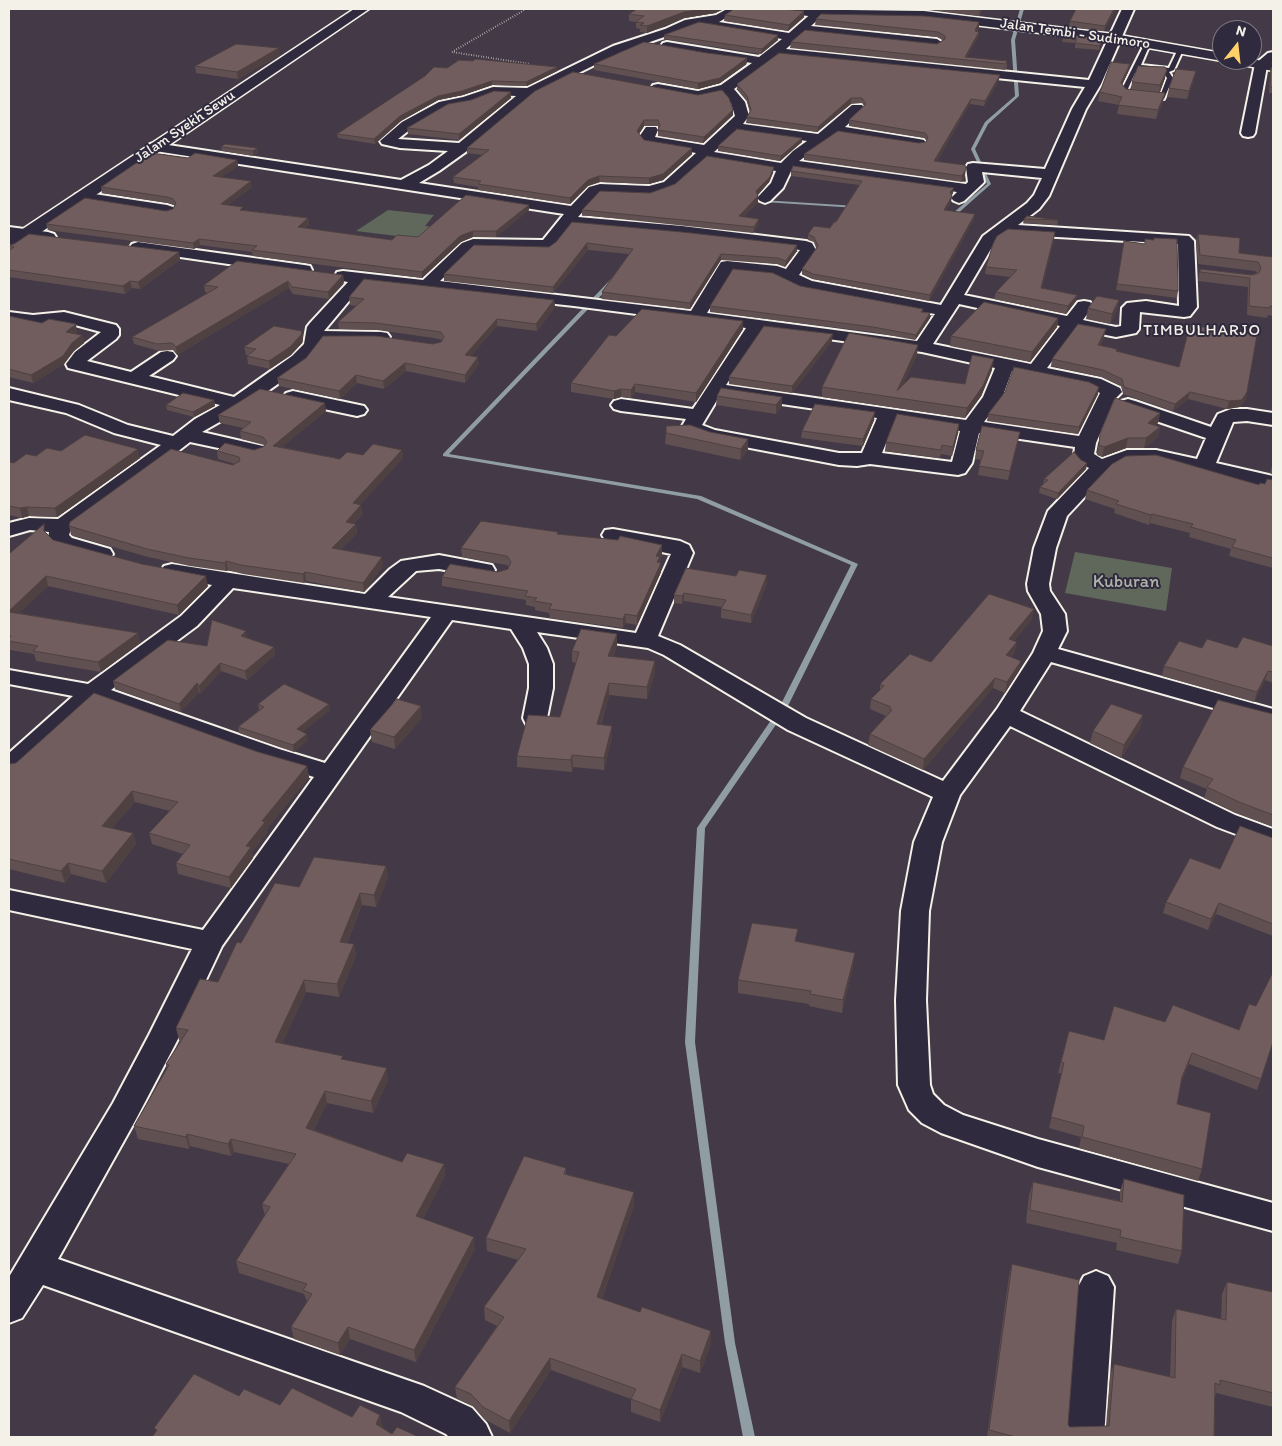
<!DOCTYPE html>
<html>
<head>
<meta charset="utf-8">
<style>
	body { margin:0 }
	#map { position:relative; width:1282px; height:1446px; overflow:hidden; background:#433947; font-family:Itim,sans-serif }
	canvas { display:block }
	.frame { position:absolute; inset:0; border:10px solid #f4f1e8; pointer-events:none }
	.north { position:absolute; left:1212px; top:20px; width:50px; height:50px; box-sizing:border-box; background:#2f2a3d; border:1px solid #7e7a81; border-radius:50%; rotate:16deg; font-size:14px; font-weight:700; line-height:20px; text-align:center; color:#f4f1e8 }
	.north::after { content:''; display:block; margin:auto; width:18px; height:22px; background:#ffd166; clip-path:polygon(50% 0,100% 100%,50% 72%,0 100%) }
</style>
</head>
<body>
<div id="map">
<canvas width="1282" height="1446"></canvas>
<div class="frame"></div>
<div class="north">N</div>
</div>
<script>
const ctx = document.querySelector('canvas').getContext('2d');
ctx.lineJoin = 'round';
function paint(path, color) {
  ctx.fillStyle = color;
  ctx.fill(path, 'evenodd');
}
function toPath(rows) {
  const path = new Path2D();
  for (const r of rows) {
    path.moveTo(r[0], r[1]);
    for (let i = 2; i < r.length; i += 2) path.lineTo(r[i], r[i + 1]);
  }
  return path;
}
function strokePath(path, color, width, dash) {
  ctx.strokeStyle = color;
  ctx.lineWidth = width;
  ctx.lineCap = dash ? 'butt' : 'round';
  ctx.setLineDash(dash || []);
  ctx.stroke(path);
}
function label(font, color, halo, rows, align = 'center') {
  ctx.font = font + ' Itim,sans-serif';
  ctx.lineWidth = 4;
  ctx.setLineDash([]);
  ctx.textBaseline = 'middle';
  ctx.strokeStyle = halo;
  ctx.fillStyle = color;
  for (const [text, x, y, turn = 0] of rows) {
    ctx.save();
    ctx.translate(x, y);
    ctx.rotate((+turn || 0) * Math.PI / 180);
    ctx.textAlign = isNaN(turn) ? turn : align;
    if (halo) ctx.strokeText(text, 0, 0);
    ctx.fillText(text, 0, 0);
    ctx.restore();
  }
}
paint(toPath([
	[388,210,434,215,425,226,460,230,453,243,356,231],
	[1075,552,1172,568,1166,611,1065,593]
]), '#5f685b');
paint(toPath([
	[1020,9,1024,9,1015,40,1019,96,988,124,975,149,991,184,956,215,946,215,946,213,953,213,987,184,971,149,985,122,1015,96,1011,40,1020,9],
	[746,199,857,206,859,207,857,208,748,201,746,200,746,199],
	[612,278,617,279,449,454,701,496,858,564,786,710,705,828,695,1042,735,1343,755,1437,743,1437,725,1343,685,1042,697,828,778,710,851,565,697,499,443,456,443,454,612,278]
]), '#909da4');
const service = toPath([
	[1145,43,1150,44,1141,65,1169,68,1178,49,1183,50,1174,70,1169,72,1173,78,1164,99,1150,97,1153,95,1160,96,1167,78,1162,71,1139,69,1135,73,1127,91,1135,94,1135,96,1124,95,1121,91,1145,43]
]);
const minor = toPath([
	[727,9,741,9,719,22,789,33,814,11,818,10,824,14,811,26,937,39,943,43,937,47,804,33,786,49,1089,80,1122,9,1134,9,1101,84,1086,109,1049,196,1039,209,1018,225,1189,236,1194,241,1197,307,1190,316,1184,317,1140,312,1139,329,1136,333,1116,337,1076,329,1047,368,1101,379,1120,388,1122,392,1114,400,1096,443,1094,454,1102,459,1127,450,1156,450,1197,459,1206,438,1121,409,1118,405,1121,401,1128,399,1135,401,1211,427,1218,414,1231,409,1247,409,1273,413,1273,425,1247,421,1233,422,1216,463,1273,476,1273,488,1156,462,1128,462,1109,471,1067,516,1056,548,1049,584,1050,591,1065,614,1067,631,1058,649,1273,709,1273,725,1051,662,1020,711,1235,815,1273,829,1273,848,1217,827,1010,726,960,795,942,842,929,911,926,1000,930,1085,933,1094,944,1105,963,1115,1038,1139,1273,1203,1273,1231,1038,1167,941,1133,922,1123,909,1110,898,1085,896,1000,901,911,914,842,933,797,788,730,664,655,648,648,537,632,547,648,553,664,553,688,547,718,544,724,535,726,526,724,523,718,529,688,529,664,523,648,511,629,452,620,222,946,179,1037,135,1121,58,1259,424,1386,472,1408,486,1424,492,1437,449,1437,446,1434,401,1412,43,1285,22,1318,9,1323,9,1277,113,1103,149,1035,192,949,9,910,9,890,203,930,314,777,261,761,96,702,70,724,18,773,9,775,9,753,73,696,9,684,9,670,88,684,181,616,212,585,164,576,161,571,164,566,172,564,365,594,390,569,401,561,439,555,492,565,495,570,492,575,484,577,439,569,416,571,388,597,636,633,671,554,605,540,602,535,605,530,613,529,680,541,689,545,693,553,658,636,680,645,806,718,943,781,997,709,1033,653,1043,631,1041,614,1028,591,1027,584,1034,548,1048,511,1089,468,1081,464,1074,455,1075,447,979,433,972,463,965,473,958,475,870,464,857,466,839,465,703,439,685,432,682,426,686,419,621,411,614,409,611,405,614,401,621,399,693,409,746,328,574,306,364,283,324,331,381,332,387,333,390,337,387,341,381,342,323,342,319,349,306,364,244,408,202,432,263,446,266,450,263,454,256,456,190,442,150,473,71,529,69,535,72,538,110,549,113,554,110,559,102,561,56,548,48,539,49,532,30,530,9,536,9,523,29,518,58,519,161,445,114,433,66,413,9,400,9,388,79,405,128,425,173,436,195,419,220,405,68,368,66,364,75,352,101,332,64,322,33,325,9,322,9,312,33,315,64,312,116,325,119,329,119,335,116,339,87,361,131,372,161,352,167,351,173,352,176,356,173,360,149,376,234,397,292,356,304,344,307,327,310,323,348,282,337,280,335,276,337,272,343,271,423,280,462,243,473,239,543,240,564,214,155,151,150,150,148,147,150,144,155,143,401,180,429,165,448,151,400,148,382,144,380,141,402,122,439,102,463,97,493,87,527,88,613,46,665,29,685,20,716,15,727,9],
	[699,25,782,39,759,57,667,42,663,43,661,46,663,49,667,50,752,63,721,85,698,91,658,84,653,85,651,88,653,91,698,99,723,93,731,103,735,116,704,145,655,137,658,130,656,127,646,127,639,137,645,144,696,153,664,182,649,186,600,184,589,187,571,206,419,183,439,171,467,151,534,95,621,52,699,25],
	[778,56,1085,87,1072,109,1045,169,973,163,968,164,966,167,968,182,966,184,799,161,837,134,919,147,924,146,926,143,924,140,919,139,845,127,862,111,864,108,862,105,852,105,818,134,743,124,749,116,745,102,734,89,778,56],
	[494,95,516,96,459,143,398,139,412,128,448,108,471,104,494,95],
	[736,132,807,141,793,151,781,163,714,152,736,132],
	[706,159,776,171,771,183,757,198,760,201,765,203,770,201,783,188,792,169,957,192,951,198,954,201,959,203,964,201,981,185,984,182,982,172,1042,178,1034,195,1027,203,983,236,941,305,812,281,799,275,816,250,812,243,806,241,682,226,578,217,599,194,650,196,674,188,706,159],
	[571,226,682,236,800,250,786,269,777,266,727,261,721,262,691,311,440,281,474,249,540,251,549,249,555,247,571,226],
	[1006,234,1178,244,1179,306,1146,301,1127,303,1122,308,1121,326,1116,327,1083,320,1093,306,1090,302,1084,301,1078,302,1067,316,964,295,995,242,1006,234],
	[732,272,773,276,800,289,825,295,935,314,917,341,707,313,732,272],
	[959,304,1060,326,1031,364,933,344,959,304],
	[763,330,922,352,995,368,983,397,966,420,726,385,763,330],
	[1012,371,1088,387,1100,393,1079,436,984,422,1002,398,1012,371],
	[720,395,877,418,862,453,839,453,715,430,702,425,720,395],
	[895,421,960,431,952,462,882,453,895,421],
	[233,588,431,617,325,763,279,749,111,690,197,626,233,588],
	[1273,52,1273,62,1267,66,1255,133,1253,136,1248,137,1243,136,1241,133,1255,64,1268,53,1273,52],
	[81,192,167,205,173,207,175,210,173,213,167,215,76,200,73,197,76,194,81,192],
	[9,227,48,232,54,234,56,237,54,240,48,242,9,237,9,227],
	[138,242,304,265,310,266,312,270,310,274,304,275,132,250,130,247,132,244,138,242],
	[293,391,364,406,367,410,364,414,357,416,286,401,283,397,286,393,293,391],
	[1096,1271,1108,1276,1114,1287,1104,1437,1066,1437,1078,1287,1084,1276,1096,1271]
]);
const tertiary = toPath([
	[354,9,369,9,15,250,9,251,9,238,354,9]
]);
const secondary = toPath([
	[772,9,924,11,1114,34,1222,53,1222,60,1227,60,1222,61,1114,42,924,19,828,18,779,13,772,9],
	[1252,59,1273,63,1273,71,1232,63,1230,60,1252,59]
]);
strokePath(service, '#f4f1e8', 4);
strokePath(minor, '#f4f1e8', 4);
strokePath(tertiary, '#f4f1e8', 3);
strokePath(secondary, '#f4f1e8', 3);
strokePath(toPath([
	[526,9,452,52,530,64]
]), '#f4f1e8', 2, [0.5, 2]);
paint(service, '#2f2a3d');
paint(minor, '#2f2a3d');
paint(tertiary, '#2f2a3d');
paint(secondary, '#2f2a3d');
paint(toPath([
	[637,9,724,9,715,13,684,18,647,33,640,32,640,29,636,28,636,22,629,21,629,14],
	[881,9,983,9,979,16,924,9],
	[1076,9,1116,9,1104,31,1069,27,1070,21],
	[804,11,804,17,788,31,724,21,725,15],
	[816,19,979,22,979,28,977,32,979,32,978,37,967,57,1007,61,1007,67,1005,70,790,48,791,42,937,44,943,40,937,37,815,25],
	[664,35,778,35,778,40,761,54,664,39],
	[1063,38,1102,38,1099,50,1075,48,1075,43,1062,42],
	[707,53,747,58,747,63,720,83,698,89,594,70,594,64],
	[280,55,238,79,196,73,195,66],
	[557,67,557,71,527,86,492,85,463,95,438,100,401,121,375,144,338,138,337,134,447,68],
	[1273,67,1273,93,1269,93,1270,74,1271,68],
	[1128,72,1122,85,1126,89,1131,89,1132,82,1165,78,1160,92,1165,93,1163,101,1156,119,1117,114,1119,105,1098,101,1100,92],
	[999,80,984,106,970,104,937,161,965,175,962,182,804,160,804,154,919,143,926,142,927,141,924,138,849,126,849,120,864,106,862,103,851,104,817,132,746,123,747,117,750,112,747,101,737,89,737,84],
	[1194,80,1187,99,1167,97,1169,88],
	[535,91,733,110,733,115,703,143,658,136,658,126,644,126,639,134,644,140,692,148,692,154,663,180,649,184,600,182,588,186,570,204,478,190,478,187,454,183,453,177,483,155,467,153,467,148],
	[511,98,459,140,408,134,407,128],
	[802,138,802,142,780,161,718,151,718,146],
	[221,147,257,148,258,153,253,156,222,151],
	[237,160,238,166,221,177,252,187,228,205,243,210,308,218,309,224,305,228,392,240,418,237,529,205,529,210,496,237,473,237,461,242,422,278,253,256,252,252,200,245,194,249,48,230,46,224,166,211,173,209,174,206,174,205,168,203,102,193,101,187],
	[793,166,953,193,952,195,951,201,946,211,974,219,929,301,813,279,802,274,802,269,816,248,814,242,808,240,808,234,830,228,836,222,859,185,791,176,791,171],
	[774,167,773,172,769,182,758,195,758,202,743,217,759,224,753,233,582,215,582,210,650,193],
	[1024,219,1058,220,1057,225,1023,223],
	[1198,234,1239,253,1273,257,1273,316,1268,315,1267,318,1247,315,1248,287,1198,281,1200,269,1252,275,1257,273,1255,271,1198,264,1196,242],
	[1054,239,1042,288,1077,295,1075,302,1066,314,994,299,996,292,1010,277,985,274,986,267],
	[1124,241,1144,244,1178,291,1177,298,1116,290],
	[556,242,797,251,785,267,777,264,721,260,690,309,602,299,602,292,629,254,588,250,553,293,444,281,444,274,549,247],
	[14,244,179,252,180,260,140,289,132,288,125,294,9,277,9,245],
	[343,275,344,282,329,299,293,294,289,288,177,355,173,350,159,351,134,344,132,337,208,293,205,292,204,285],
	[800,286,923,309,922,312,930,318,915,340,872,332,710,312,710,306],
	[349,297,554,300,555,307,537,331,497,326,471,356,479,364,465,383,406,371,384,389,357,383,340,399,279,386,277,378,441,342,442,341,442,340,434,338,377,330,339,329,338,322,357,306,350,305],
	[1119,300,1117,311,1110,324,1086,319,1088,308],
	[9,316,77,332,75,334,82,335,84,343,74,351,64,364,33,383,9,377],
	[1058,318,1057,327,1030,362,950,346,951,336],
	[743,321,743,329,696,402,635,392,631,398,621,397,614,399,571,392,571,383,616,336],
	[302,331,303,339,302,343,291,355,270,369,248,364,247,356,248,355,246,355,244,347],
	[1104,337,1100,346,1247,392,1246,399,1240,407,1227,409,1188,399,1173,411,1123,394,1121,386,1102,377,1051,366,1052,359],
	[832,341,792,393,729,384,729,377],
	[917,355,903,385,965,384,992,369,981,396,965,418,822,397,822,387],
	[1098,394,1078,434,987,421,988,414],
	[717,396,782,397,782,406,776,414,716,405],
	[214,400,215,406,194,417,167,410,166,405],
	[326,411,282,447,340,459,363,455,402,450,403,458,360,505,363,514,353,524,356,524,357,533,340,550,383,566,364,592,306,581,304,583,243,574,228,570,226,571,190,566,148,557,71,535,69,526,235,464,218,459,217,451,254,450,263,447,264,445,241,439,240,431,243,428,220,423,218,415],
	[1160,413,1158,423,1155,425,1160,427,1158,437,1144,448,1126,448,1102,457,1097,455,1100,434],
	[874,420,863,446,801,438,802,431],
	[959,424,958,433,952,456,941,454,939,458,885,451,886,442],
	[666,433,748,439,748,450,740,460,665,444],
	[1018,441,1008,480,978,475,981,460,975,459,976,450],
	[61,451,140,458,57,517,29,516,22,518,9,515,9,462,14,463,36,456],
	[1087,463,1086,469,1057,499,1039,493,1040,487,1043,485,1044,479],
	[1273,463,1273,475,1270,473],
	[1273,480,1273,568,1229,556,1231,549,1189,537,1190,533,1150,523,1149,525,1114,513,1115,509,1085,499,1087,490,1259,485,1265,484],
	[47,534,53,540,208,586,179,615,48,586,19,613,138,633,140,643,101,672,36,661,34,654,10,650,9,645,9,554],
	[558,534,662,554,660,559,661,572,637,625,626,623,623,628,550,618,549,613,535,610,535,607,526,605,526,600,442,586,442,577,498,572,508,569,509,567,507,565,462,557,461,548],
	[686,568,767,583,751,623,721,618,721,609,722,607,684,601,682,604,674,603,674,595],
	[1032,619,1014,641,1015,652,1011,657,1021,661,1019,671,1007,689,1005,693,993,688,923,770,868,745,870,734,886,716,870,709,871,699,880,690,880,684,931,662],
	[617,634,617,645,613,656,655,672,647,699,609,695,601,725,612,738,604,770,573,767,572,772,517,767,517,756,560,717,576,663,572,662,572,651],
	[247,638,274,647,275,655,247,680,221,671,200,694,199,692,181,712,115,689,113,681],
	[1273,646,1273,683,1265,680,1254,702,1162,676,1164,666,1202,648,1237,648],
	[258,704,330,710,302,732,308,740,294,752,239,733,238,727,259,710],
	[1273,714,1273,827,1236,813,1204,798,1207,789,1180,778,1183,767],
	[1143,715,1140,728,1121,758,1090,743,1093,731],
	[422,718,395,749,372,742,370,730],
	[258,752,307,766,309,777,267,829,267,833,252,852,253,858,231,888,178,874,176,863,183,854,152,844,149,833,170,811,135,802,112,828,133,833,136,844,106,883,71,874,65,883,9,869,9,764],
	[1273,838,1273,936,1216,914,1208,930,1163,913,1166,902],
	[386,866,388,878,376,907,362,905,347,943,354,944,356,956,339,997,306,992,282,1044,343,1059,388,1080,373,1113,327,1103,314,1130,402,1162,444,1164,445,1176,423,1219,475,1249,416,1362,350,1339,340,1355,294,1339,291,1327,307,1302,304,1294,239,1273,236,1261,265,1216,262,1204,289,1164,234,1152,231,1156,190,1146,189,1149,138,1139,134,1126,167,1069,166,1064,181,1041,179,1040,176,1028,218,982,241,943,299,887],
	[797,942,853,966,842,1013,809,1006,809,1004,738,993,738,980],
	[1114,1006,1261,1079,1257,1090,1189,1064,1181,1082,1177,1104,1202,1169,1198,1181,1079,1148,1081,1137,1049,1128,1062,1074,1058,1073,1069,1031,1104,1040],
	[566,1168,566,1174,634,1192,634,1205,602,1299,711,1344,700,1373,682,1367,660,1422,631,1412,631,1399,551,1370,510,1433,484,1419,473,1406,457,1399,455,1387,497,1326,485,1320,484,1307,518,1260,487,1251,486,1238],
	[1124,1179,1182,1251,1178,1264,1116,1250,1117,1243,1026,1223,1029,1195,1033,1182,1120,1201,1120,1191],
	[1012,1264,1068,1425,1070,1427,1106,1426,1110,1376,1114,1364,1170,1377,1172,1321,1176,1309,1221,1319,1222,1294,1227,1282,1273,1292,1273,1407,1216,1393,1215,1397,1214,1437,987,1437,1009,1276]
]), '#615051');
paint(toPath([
	[704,9,724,9,715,13,684,18,647,33,647,26,684,12],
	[980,9,983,9,979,16],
	[1114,9,1116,9,1104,31,1105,26],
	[804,11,804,17,788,31,789,25],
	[979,22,979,28,974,36,975,31],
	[979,32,978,37,966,60,965,57],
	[778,35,778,40,761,54,762,49],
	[279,48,280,55,238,79,237,72],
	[747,58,747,63,720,83,698,89,698,83],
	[1130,64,1128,72,1119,91,1121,83],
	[557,67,557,71,527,86,526,82],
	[1167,70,1165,78,1159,94,1160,85],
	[1196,71,1194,80,1187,99,1189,91],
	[1000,75,999,80,984,106,985,101],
	[492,81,492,85,463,95,438,100,401,121,375,144,374,139,400,116,438,96],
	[511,92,511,98,459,140,459,134],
	[1165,93,1163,101,1156,119,1158,110],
	[851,98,851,104,817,132,818,127],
	[971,99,970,104,934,166,934,161],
	[733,110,733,115,703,143,704,137],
	[644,120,644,126,637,137,637,131],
	[802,138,802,142,780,161,781,156],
	[257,148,258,153,253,156,253,151],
	[692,148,692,154,663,180,649,184,649,178],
	[237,160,238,166,214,182,213,176],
	[774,167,773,172,769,182,756,197,756,191],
	[966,169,965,175,962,182,962,176],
	[599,176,600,182,588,186,570,204,570,198,588,180],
	[251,181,252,187,222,210,221,204],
	[954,188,953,193,950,197,950,192],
	[758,196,758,202,738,222,739,216],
	[952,196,951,201,944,216,944,210],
	[529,205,529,210,496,237,496,231],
	[975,214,974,219,929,301,930,295],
	[308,218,309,224,299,233,298,227],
	[759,219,759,224,753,233,754,227],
	[473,231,473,237,461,242,422,278,422,272,460,236],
	[1055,232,1054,239,1040,296,1041,288],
	[199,239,200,245,194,249,193,243],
	[587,243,588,250,553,293,553,287],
	[797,245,797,251,785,267,786,261],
	[179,252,180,260,140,289,138,282],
	[721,254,721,260,690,309,690,303],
	[343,275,344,282,329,299,328,292],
	[130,281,132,288,125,294,123,286],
	[288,281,289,288,177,355,176,347],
	[1077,295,1075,302,1066,314,1068,306],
	[554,300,555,307,537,331,536,324],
	[1119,300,1117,311,1110,324,1112,314],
	[930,313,930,318,915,340,916,335],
	[1058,318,1057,327,1030,362,1032,352],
	[497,319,497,326,465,363,465,355],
	[743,321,743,329,696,402,696,393],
	[76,324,77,332,68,339,66,332],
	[1106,329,1104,337,1096,352,1098,345],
	[302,331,303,339,302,343,291,355,270,369,269,361],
	[833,334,832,341,792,393,792,386],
	[82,335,84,343,74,351,64,364,33,383,31,375],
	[918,345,917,355,898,398,897,391],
	[478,357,479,364,465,383,465,375],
	[994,359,992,369,981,396,965,418,967,408],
	[405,363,406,371,384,389,383,381],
	[356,375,357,383,340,399,339,391],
	[635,384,635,392,631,398,631,390],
	[1099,387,1098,394,1078,434,1079,427],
	[621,389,621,397,614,399,614,391],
	[1190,392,1188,399,1173,411,1175,404],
	[1247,392,1246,399,1240,407,1227,409,1229,401],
	[782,397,782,406,776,414,776,405],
	[214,400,215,406,194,417,193,412],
	[325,403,326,411,274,454,273,446],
	[875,412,874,420,863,446,863,439],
	[1160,413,1158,423,1146,433,1148,423],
	[959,424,958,433,952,456,953,447],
	[1160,427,1158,437,1144,448,1146,438],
	[1128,438,1126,448,1102,457,1104,447],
	[748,439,748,450,740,460,741,449],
	[138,449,140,458,57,517,55,508],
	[402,450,403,458,354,512,353,503],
	[1087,463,1086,469,1057,499,1058,493],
	[361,505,363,514,347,530,346,522],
	[27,507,29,516,22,518,20,508],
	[1152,514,1150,523,1149,525,1151,515],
	[356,524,357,533,333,557,332,548],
	[662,545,662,554,660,559,660,566,661,563,661,572,637,625,637,616,656,556],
	[382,557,383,566,364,592,363,583],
	[226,561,228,570,226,571,225,563],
	[305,572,306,581,304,583,303,574],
	[767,575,767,583,751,623,751,615],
	[46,576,48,586,11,621,9,611],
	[206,576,208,586,179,615,177,605],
	[684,593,684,601,682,604,682,596],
	[1034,609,1032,619,1007,650,1009,639],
	[625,614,626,623,623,628,623,619],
	[246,631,248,640,241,636],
	[138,633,140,643,101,672,98,662],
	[617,634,617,645,608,667,608,656],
	[1017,642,1015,652,1004,666,1006,655],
	[274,647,275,655,247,680,245,671],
	[655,661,655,672,647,699,647,687],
	[1021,661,1019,671,1005,693,1007,682],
	[220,663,221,671,200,694,199,686],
	[1268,671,1265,680,1254,702,1257,692],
	[995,678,993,688,923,770,924,759],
	[197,683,199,692,181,712,179,704],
	[609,683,609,695,597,736,597,724],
	[329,704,330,710,298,736,297,729],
	[421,706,422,718,395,749,394,737],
	[1143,715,1140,728,1121,758,1124,745],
	[612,726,612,738,604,770,604,758],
	[307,734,308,740,294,752,293,745],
	[572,755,573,767,572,772,571,760],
	[307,766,309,777,267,829,267,833,252,852,253,858,231,888,229,877,246,846,262,821],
	[132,791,135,802,105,837,102,826],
	[133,833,136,844,106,883,102,871],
	[68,863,71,874,65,883,61,871],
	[386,866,388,878,376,907,374,895],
	[360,893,362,905,342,954,340,942],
	[1219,903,1216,914,1208,930,1211,919],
	[354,944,356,956,339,997,337,984],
	[855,953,853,966,842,1013,843,1000],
	[304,980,306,992,277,1055,275,1042],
	[1192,1053,1189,1064,1178,1088,1182,1077],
	[387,1068,388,1080,373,1113,371,1101],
	[325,1091,327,1103,309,1140,306,1128],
	[187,1134,190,1146,189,1149,186,1137],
	[231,1139,234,1152,231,1156,228,1144],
	[444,1164,445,1176,418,1229,416,1216],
	[634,1192,634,1205,598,1310,597,1297],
	[474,1237,475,1249,416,1362,414,1350],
	[348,1327,350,1339,340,1355,338,1343],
	[711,1331,711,1344,700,1373,700,1361],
	[682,1354,682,1367,660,1422,660,1410],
	[550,1358,551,1370,510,1433,509,1421],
	[380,1415,383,1427,378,1436,376,1424]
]), '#4f4142');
const building = toPath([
	[637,9,704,9,684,12,647,26,640,25,644,23,636,22,644,16,629,14,637,9],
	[734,9,781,9,804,11,789,25,725,15,734,9],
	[1076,9,1114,9,1105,26,1070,21,1076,9],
	[821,14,924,16,979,22,975,31,979,32,965,57,1007,61,1006,64,791,42,805,30,937,44,945,39,945,36,938,32,816,19,821,14],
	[699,22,778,35,762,49,664,35,699,22],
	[1065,34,1102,38,1100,46,1075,43,1077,39,1063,38,1065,34],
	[644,42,707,53,747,58,720,78,698,83,594,64,644,42],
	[236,44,279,48,237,72,195,66,236,44],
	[779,53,1000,75,985,101,971,99,934,161,965,165,966,169,962,176,804,154,838,131,919,143,926,142,928,137,925,133,849,120,866,104,862,98,851,98,818,127,747,117,751,110,747,96,737,84,779,53],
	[475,59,557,67,526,82,492,81,462,91,438,96,400,116,374,139,337,134,425,76,434,67,447,68,459,60,473,61,475,59],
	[1111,62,1130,64,1121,83,1126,89,1165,93,1158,110,1118,105,1122,97,1100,92,1111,62],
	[1138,66,1165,67,1167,70,1160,85,1132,82,1138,66],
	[1273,67,1273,87,1270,87,1271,68,1273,67],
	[1176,69,1196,71,1189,91,1169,88,1176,69],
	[573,72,698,95,722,90,729,98,733,110,704,137,658,130,660,125,658,120,644,120,637,131,644,140,692,148,663,174,649,178,599,176,588,180,570,198,478,184,481,181,453,177,489,150,467,148,535,91,573,72],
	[494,91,511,92,459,134,407,128,448,104,471,100,494,91],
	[737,129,802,138,781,156,718,146,737,129],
	[225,144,257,148,253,151,221,147,225,144],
	[151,153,188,158,195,153,237,160,213,176,251,181,221,204,243,207,240,210,308,218,298,227,392,240,397,235,418,237,466,195,529,205,496,231,473,231,460,236,422,272,252,250,257,246,199,239,193,243,46,224,85,198,166,211,173,209,176,203,173,199,167,197,101,187,151,153],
	[707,156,774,167,770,177,756,191,758,196,739,216,759,219,754,227,582,210,600,191,650,193,675,184,707,156],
	[793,166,954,188,950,192,952,196,944,210,975,214,930,295,813,274,802,269,818,246,814,237,808,234,814,226,830,228,834,222,836,222,862,181,791,171,793,166],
	[1027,216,1058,220,1024,219,1027,216],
	[572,222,682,232,797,245,786,261,778,258,721,254,690,303,602,292,633,249,587,243,553,287,444,274,474,245,549,247,556,242,572,222],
	[1008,229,1055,232,1041,288,1077,295,1068,306,996,292,1017,270,986,267,993,244,997,236,1008,229],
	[29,234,179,252,138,282,130,281,123,286,9,270,9,251,14,247,9,245,14,244,29,234],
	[1198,234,1240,238,1239,253,1273,257,1273,306,1270,306,1270,308,1249,306,1250,278,1200,272,1200,269,1252,275,1259,273,1261,267,1258,262,1200,255,1198,234],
	[1154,238,1177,239,1178,291,1117,284,1124,241,1145,244,1145,239,1154,240,1154,238],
	[237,261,343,275,328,292,292,287,288,281,176,347,172,343,157,344,132,337,218,287,204,285,237,261],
	[733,269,773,273,800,286,923,309,921,312,930,313,916,335,873,327,710,306,733,269],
	[364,279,554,300,536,324,497,319,465,355,478,357,465,375,405,363,383,381,356,375,339,391,277,378,306,358,323,336,376,336,433,344,441,342,444,337,441,332,434,331,376,323,338,322,364,299,349,297,364,279],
	[1097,296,1119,300,1112,314,1088,308,1097,296],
	[984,302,1058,318,1032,352,951,336,984,302],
	[642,309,743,321,696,393,635,384,631,390,621,389,614,391,571,383,609,335,616,336,642,309],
	[9,316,42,323,49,319,76,324,66,332,82,335,72,343,63,356,31,375,9,369,9,316],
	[1078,324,1106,329,1098,345,1117,349,1116,351,1179,367,1190,325,1257,335,1247,392,1242,400,1229,401,1190,392,1175,404,1124,387,1122,379,1103,370,1052,359,1078,324],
	[274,326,302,331,301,335,290,347,269,361,247,356,256,349,244,347,274,326],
	[764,326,833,334,792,386,729,377,764,326],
	[849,333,918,345,897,391,911,377,965,384,972,355,994,359,983,386,967,408,822,387,849,333],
	[1014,367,1089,382,1099,387,1079,427,988,414,1005,392,1014,367],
	[721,388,782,397,776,405,717,396,721,388],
	[260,389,325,403,273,446,340,459,347,452,363,455,373,444,402,450,353,503,361,505,346,522,356,524,332,548,382,557,363,583,305,572,303,574,241,565,226,561,225,563,189,558,147,549,69,526,70,522,171,449,233,465,240,461,239,457,217,451,225,443,254,450,263,447,267,442,263,437,240,431,251,422,218,415,260,389],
	[183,393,214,400,193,412,166,405,183,393],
	[1115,398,1160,413,1148,423,1160,427,1146,438,1128,438,1104,447,1099,445,1100,434,1115,398],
	[815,404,875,412,863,439,802,431,815,404],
	[897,414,959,424,953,447,942,445,941,450,886,442,897,414],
	[690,425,710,432,748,439,741,449,666,433,666,426,690,425],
	[982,426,1020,432,1010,471,979,466,984,451,976,450,982,426],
	[85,435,138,449,55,508,27,507,20,508,9,506,9,462,14,463,26,454,36,456,47,448,61,451,85,435],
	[1074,452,1081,460,1087,463,1058,493,1040,487,1048,480,1044,479,1074,452],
	[1156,455,1259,485,1260,483,1265,484,1267,479,1273,480,1273,558,1232,547,1236,540,1191,527,1193,524,1152,514,1151,515,1116,504,1119,501,1087,490,1112,464,1126,456,1156,455],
	[481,521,558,532,557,534,618,540,620,536,662,545,656,556,660,557,657,562,661,563,637,616,625,614,623,619,549,609,552,604,534,601,537,598,525,596,528,591,442,577,450,564,498,572,508,569,511,562,507,556,461,548,481,521],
	[44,524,44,531,53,540,142,564,206,576,177,605,46,576,9,611,9,554,44,524],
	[686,568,736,576,739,570,767,575,751,615,721,609,726,600,684,593,682,596,674,595,686,568],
	[989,594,1034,609,1009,639,1017,642,1006,655,1021,661,1007,682,995,678,924,759,870,734,892,710,889,709,891,707,871,699,884,686,880,684,910,654,931,662,989,594],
	[9,612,138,633,98,662,33,651,38,646,9,641,9,639,11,636,9,636,9,612],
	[212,620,246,631,241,636,274,647,245,671,220,663,199,686,197,683,179,704,113,681,168,640,207,646,212,620],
	[581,629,617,634,608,656,655,661,647,687,609,683,597,724,612,726,604,758,572,755,571,760,517,756,528,715,560,717,579,652,572,651,581,629],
	[1243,637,1273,646,1273,672,1268,671,1257,692,1164,666,1179,641,1202,648,1207,639,1237,648,1243,637],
	[284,684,329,704,297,729,307,734,293,745,238,727,264,707,258,704,284,684],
	[94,693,258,752,307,766,262,821,265,822,246,846,251,847,229,877,176,863,190,845,149,833,178,802,132,791,102,826,133,833,102,871,68,863,61,871,9,859,9,764,16,763,94,693],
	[397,699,421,706,394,737,370,730,397,699],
	[1218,700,1273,714,1273,815,1239,802,1207,787,1213,779,1183,767,1218,700],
	[1111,704,1143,715,1124,745,1093,731,1111,704],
	[1240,826,1273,838,1273,924,1219,903,1211,919,1166,902,1190,858,1220,869,1240,826],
	[314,857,386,866,374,895,360,893,340,942,354,944,337,984,304,980,275,1042,343,1056,341,1059,387,1068,371,1101,325,1091,306,1128,402,1162,407,1153,444,1164,416,1216,474,1237,414,1350,348,1327,338,1343,291,1327,312,1294,303,1290,307,1284,236,1261,270,1207,262,1204,296,1154,231,1139,228,1144,187,1134,186,1137,134,1126,169,1065,166,1064,188,1030,176,1028,200,979,218,982,237,942,241,943,275,883,299,887,314,857],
	[752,923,798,929,795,941,855,953,843,1000,810,994,811,991,738,980,752,923],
	[1273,972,1273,1042,1261,1079,1192,1053,1182,1077,1177,1104,1211,1113,1202,1169,1082,1137,1084,1126,1051,1117,1064,1063,1061,1062,1069,1031,1104,1040,1114,1006,1165,1022,1173,1005,1239,1030,1249,1004,1256,1006,1273,972],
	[524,1156,566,1168,564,1174,634,1192,597,1297,640,1312,642,1307,711,1331,700,1361,682,1354,660,1410,631,1399,636,1389,550,1358,509,1421,483,1407,471,1394,455,1387,504,1317,484,1307,526,1249,486,1238,524,1156],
	[1124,1179,1184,1195,1182,1251,1120,1237,1121,1230,1030,1210,1033,1182,1122,1202,1124,1179],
	[1012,1264,1079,1280,1068,1425,1070,1427,1109,1426,1114,1364,1175,1378,1176,1309,1226,1320,1227,1282,1273,1292,1273,1393,1220,1380,1220,1385,1215,1383,1214,1437,1016,1437,989,1430,1012,1264],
	[194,1374,239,1396,244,1389,280,1405,292,1388,352,1417,360,1405,380,1415,376,1424,392,1434,397,1427,419,1437,152,1437,157,1430,154,1428,194,1374]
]);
paint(building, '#715d5e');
strokePath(building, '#4f4142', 1);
label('15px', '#f4f1e8', '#2f2a3d', [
	["Jalan Tembi - Sudimoro",1075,34,8],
	["Jalam Syekh Sewu",185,127,-34]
]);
ctx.letterSpacing = '1px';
label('16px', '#f4f1e8', '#2f2a3d', [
	["TIMBULHARJO",1202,331]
]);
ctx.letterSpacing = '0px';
label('18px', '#b1b3a9', '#2f2a3d', [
	["Kuburan",1126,582]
]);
</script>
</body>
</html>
